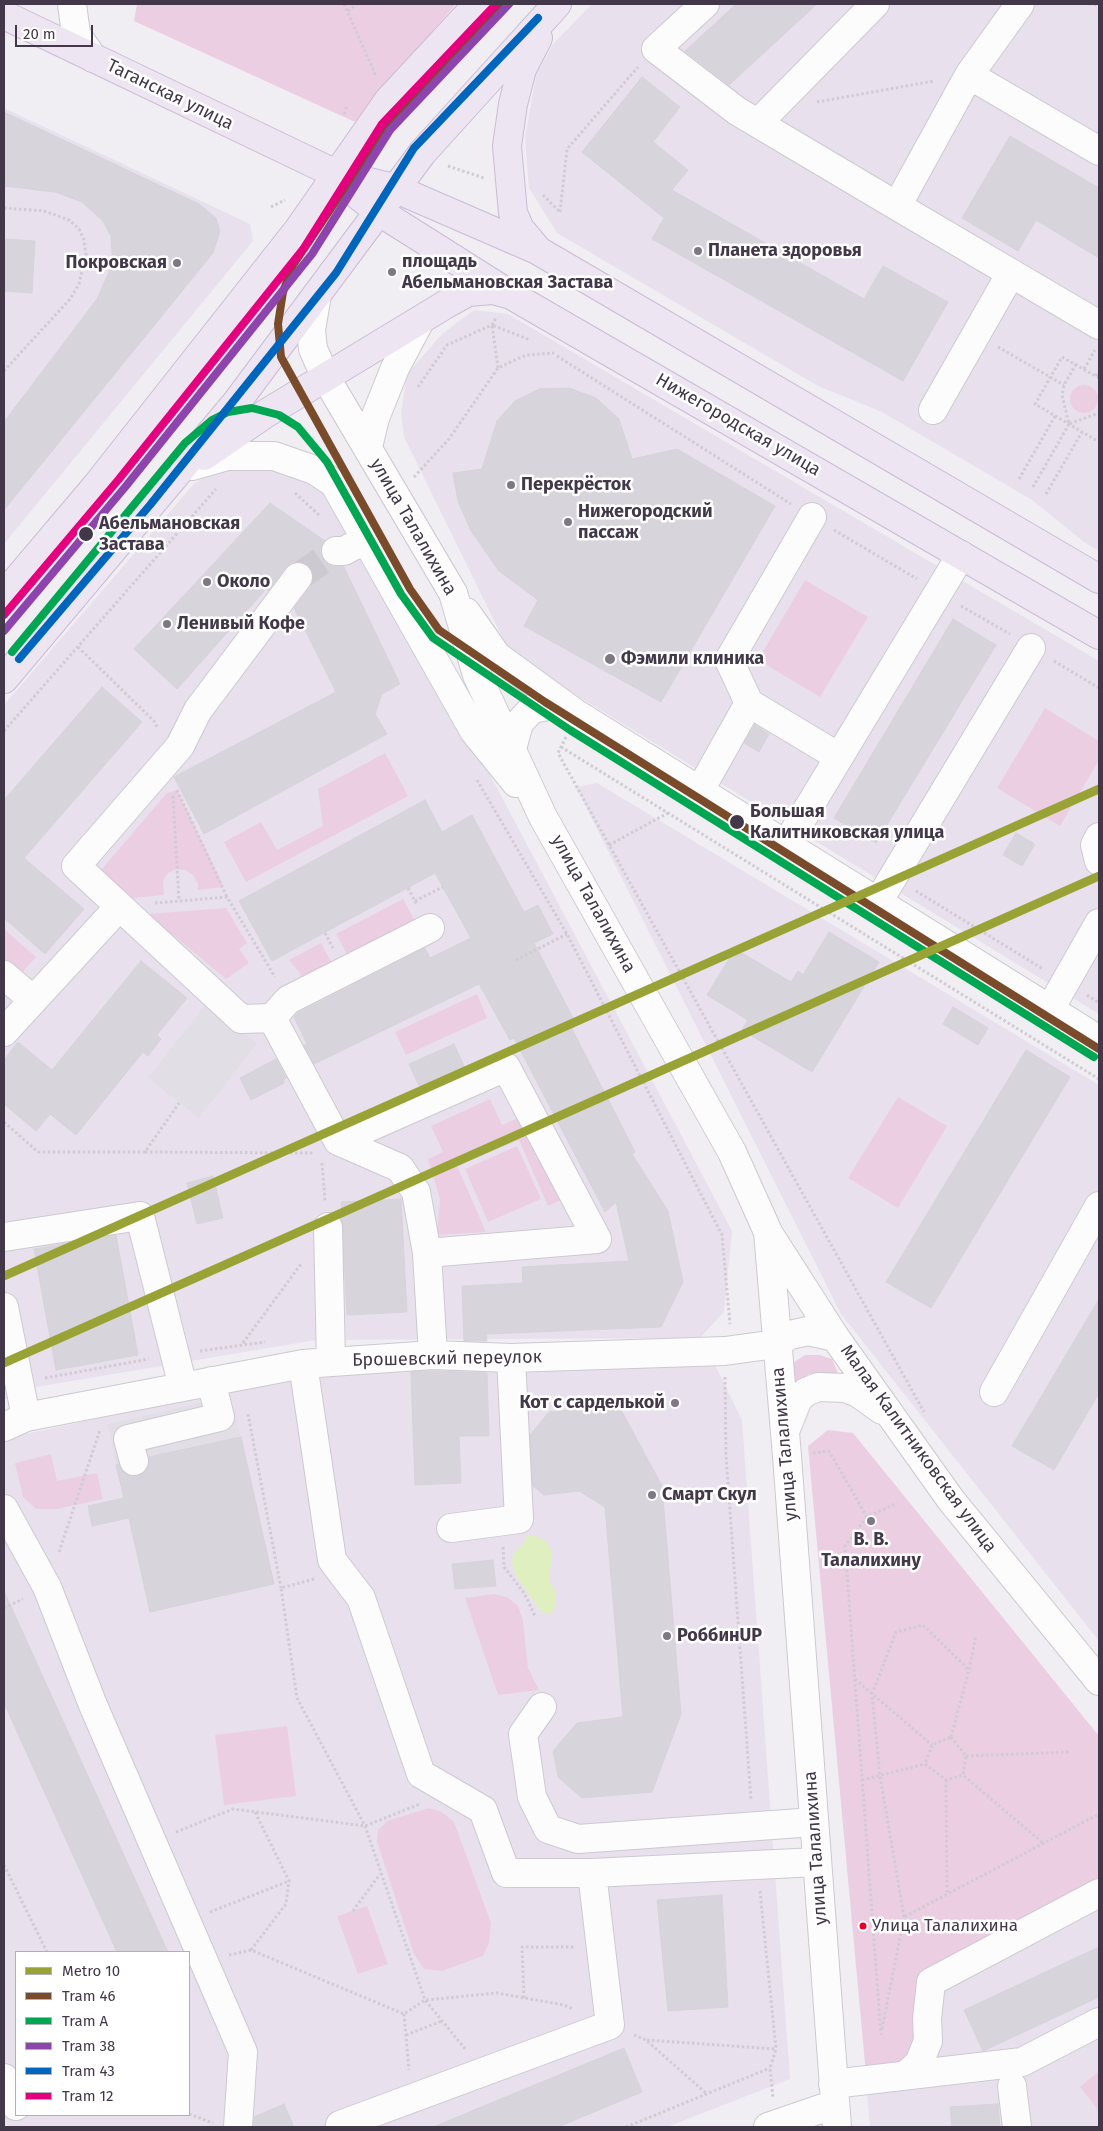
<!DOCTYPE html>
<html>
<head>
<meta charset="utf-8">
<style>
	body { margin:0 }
	#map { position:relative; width:1103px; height:2131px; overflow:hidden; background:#f0edf3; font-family:"Fira Sans",sans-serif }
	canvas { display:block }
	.frame { position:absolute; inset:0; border:5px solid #423849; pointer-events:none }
	.legend { position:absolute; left:15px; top:1951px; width:175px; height:165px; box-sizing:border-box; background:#fff; border:1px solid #b3afb6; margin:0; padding:6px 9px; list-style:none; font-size:15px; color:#423849 }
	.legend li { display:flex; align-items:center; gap:10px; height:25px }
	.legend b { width:25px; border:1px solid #b3afb6 }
	.scale { position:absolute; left:15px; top:25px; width:78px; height:22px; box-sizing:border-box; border:2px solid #423849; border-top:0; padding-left:6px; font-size:15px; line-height:18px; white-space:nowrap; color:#423849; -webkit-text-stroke:4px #fff; paint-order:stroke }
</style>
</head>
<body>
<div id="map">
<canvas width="1103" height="2131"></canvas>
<div class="frame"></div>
<ul class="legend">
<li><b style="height:6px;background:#99a335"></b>Metro 10</li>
<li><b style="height:6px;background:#7a4b2a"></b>Tram 46</li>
<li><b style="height:6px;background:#00a651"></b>Tram А</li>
<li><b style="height:6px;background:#8e44ad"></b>Tram 38</li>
<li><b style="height:6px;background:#0065bd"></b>Tram 43</li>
<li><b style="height:6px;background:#e5007d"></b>Tram 12</li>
</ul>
<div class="scale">20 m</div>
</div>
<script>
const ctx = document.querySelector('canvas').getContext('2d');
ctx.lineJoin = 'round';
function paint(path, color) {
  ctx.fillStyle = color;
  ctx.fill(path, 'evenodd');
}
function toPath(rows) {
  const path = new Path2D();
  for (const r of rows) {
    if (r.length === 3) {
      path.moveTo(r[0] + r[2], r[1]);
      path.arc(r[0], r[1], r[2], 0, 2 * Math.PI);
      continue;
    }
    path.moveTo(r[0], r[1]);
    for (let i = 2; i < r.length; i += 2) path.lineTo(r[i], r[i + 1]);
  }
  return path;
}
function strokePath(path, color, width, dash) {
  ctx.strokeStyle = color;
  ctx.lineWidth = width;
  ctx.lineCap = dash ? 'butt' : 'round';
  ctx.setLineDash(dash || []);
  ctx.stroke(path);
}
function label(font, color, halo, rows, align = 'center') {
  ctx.font = font + ' "Fira Sans",sans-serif';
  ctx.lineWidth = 5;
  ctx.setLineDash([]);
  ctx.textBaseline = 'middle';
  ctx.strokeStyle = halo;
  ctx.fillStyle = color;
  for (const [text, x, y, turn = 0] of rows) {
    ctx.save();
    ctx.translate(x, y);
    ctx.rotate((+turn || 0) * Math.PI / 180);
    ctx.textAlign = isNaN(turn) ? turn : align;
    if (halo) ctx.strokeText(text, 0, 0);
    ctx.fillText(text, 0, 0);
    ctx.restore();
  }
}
paint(toPath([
	[592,4,1099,4,1099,551,1084,542,1032,500,882,412,818,386,557,233,529,188,525,138,536,75,553,44],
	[4,108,250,224,253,241,4,544],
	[474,310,508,314,1099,661,1099,1014,584,700,509,651,404,437,401,413,407,374,442,334],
	[236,465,273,466,319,483,366,541,732,1231,724,1312,700,1338,316,1340,24,1389,4,1400,4,705,193,485,212,471],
	[597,783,1099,1085,1099,1641,841,1314,576,787],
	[712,1359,742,1420,790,2079,667,2127,4,2127,4,1442,16,1436,337,1367],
	[16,1952,189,1952,189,2115,16,2115],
	[1099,1877,1099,2127,870,2127,866,2081,938,1966,954,1953]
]), '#e8e1ed');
paint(toPath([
	[137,4,456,4,355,122,134,21],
	[1084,399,14],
	[805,580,868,617,820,697,758,660],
	[1045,708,1099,741,1099,760,1060,826,997,788],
	[385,753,408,796,246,882,224,842,261,822,277,850,323,826,318,789],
	[177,790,224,887,198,890,198,884,193,875,185,870,176,869,168,873,163,881,164,895,133,898,101,870,167,793],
	[403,899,417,925,350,960,336,934],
	[226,908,247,943,239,949,249,963,226,979,148,914],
	[4,929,36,957,19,976,4,963],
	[321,943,333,965,305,980,289,960],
	[477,994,487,1018,406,1055,395,1032],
	[898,1097,947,1126,898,1208,848,1178],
	[490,1099,502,1125,518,1118,561,1200,548,1206,519,1140,457,1166,486,1232,437,1235,440,1199,428,1159,443,1152,431,1126],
	[517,1146,541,1199,488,1222,465,1169],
	[805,1355,819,1355,832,1359,839,1376,824,1373,808,1374,792,1389,790,1365],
	[828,1430,853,1433,1099,1736,1099,1877,954,1953,938,1966,919,2063,866,2074,808,1446],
	[51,1454,57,1481,97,1473,103,1499,57,1509,36,1509,23,1497,15,1463],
	[494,1594,507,1597,518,1606,523,1621,528,1668,539,1690,498,1695,465,1598],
	[287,1726,296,1796,224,1805,215,1735],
	[429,1808,442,1812,454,1822,491,1923,489,1943,483,1956,442,1971,424,1969,414,1954,377,1842,378,1830,387,1821],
	[367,1906,388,1964,358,1974,337,1916],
	[1099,2071,1099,2111,1080,2087]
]), '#eccee2');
paint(toPath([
	[206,1004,257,1043,199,1118,148,1078],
	[230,1396,241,1437,116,1465,108,1424]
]), '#e1dee5');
paint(toPath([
	[527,1535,533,1535,546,1541,552,1553,549,1580,555,1590,556,1602,553,1612,550,1614,541,1612,516,1576,512,1563,513,1554,524,1543]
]), '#dfefbf');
const building = toPath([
	[736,4,817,4,729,85,685,51,736,4],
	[642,77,680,107,653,142,688,170,672,190,864,299,883,266,948,302,903,381,652,239,664,218,582,152,642,77],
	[4,112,199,204,216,218,220,231,213,253,4,510,4,422,97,299,109,272,112,254,111,236,103,221,82,202,55,192,4,186,4,112],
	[1010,136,1099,188,1099,258,1036,220,1018,251,962,218,1010,136],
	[4,239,35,241,32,293,4,291,4,239],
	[569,388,596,398,619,419,632,459,677,449,775,506,661,702,524,626,538,600,499,571,471,531,458,501,453,473,482,469,497,421,515,401,539,389,569,388],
	[270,503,325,541,320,551,322,558,328,564,344,567,400,684,382,694,375,714,387,734,204,834,174,777,336,692,294,608,311,586,314,578,312,570,308,565,300,562,292,562,286,567,268,591,266,589,177,689,134,649,270,503],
	[953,619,996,645,876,843,834,818,953,619],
	[102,687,142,722,24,858,84,909,45,954,4,918,4,800,102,687],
	[755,725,769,734,759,752,744,743,755,725],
	[425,800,442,832,472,815,524,912,538,905,553,934,534,943,573,1018,568,1021,635,1152,632,1154,668,1211,683,1282,661,1327,486,1334,487,1341,464,1341,462,1286,523,1283,522,1267,629,1261,616,1202,605,1212,514,1038,510,1040,479,984,314,1064,304,1045,307,1044,294,1017,298,1013,425,948,430,958,471,938,435,873,272,961,239,901,425,800],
	[1016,833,1035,844,1022,866,1003,855,1016,833],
	[829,932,879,962,812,1072,742,1030,748,1020,707,995,735,949,791,982,798,971,803,975,829,932],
	[141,961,187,998,157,1035,161,1039,148,1056,143,1052,76,1135,50,1114,36,1131,4,1104,4,1060,18,1042,52,1070,141,961],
	[953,1007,988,1028,978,1045,943,1024,953,1007],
	[454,1044,465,1068,420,1088,409,1064,454,1044],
	[1026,1050,1070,1077,931,1308,886,1282,1026,1050],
	[276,1059,286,1078,283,1080,284,1083,251,1100,240,1078,276,1059],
	[213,1176,223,1218,197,1224,187,1183,213,1176],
	[401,1199,407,1312,347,1315,341,1202,401,1199],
	[116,1235,138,1355,56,1370,34,1249,116,1235],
	[1099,1299,1099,1393,1054,1470,1012,1446,1099,1299],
	[433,1371,487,1373,489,1436,459,1436,461,1483,415,1485,411,1372,433,1371],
	[619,1406,662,1486,681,1714,652,1792,582,1798,558,1777,553,1751,577,1723,623,1717,605,1507,579,1491,544,1495,533,1486,530,1435,549,1412,619,1406],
	[241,1437,274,1584,150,1612,129,1518,92,1526,88,1506,124,1498,116,1465,119,1464,123,1472,130,1476,138,1476,145,1472,149,1464,149,1457,241,1437],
	[493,1560,496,1586,455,1589,452,1564,493,1560],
	[4,1591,92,1785,168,1952,117,1952,4,1703,4,1591],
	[722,1895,728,2007,668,2011,657,1900,722,1895],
	[1099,1947,1099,1997,983,2051,964,2010,1099,1947],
	[624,2048,642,2092,558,2127,433,2127,624,2048],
	[284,2104,294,2127,254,2127,254,2117,284,2104],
	[998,2104,1000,2127,952,2127,950,2107,998,2104]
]);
paint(building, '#d8d4db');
strokePath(building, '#d7d3db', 1);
strokePath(toPath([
	[298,577,336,551]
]), '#cdc9d1', 28, [28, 14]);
const minor = toPath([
	[72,4,76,34,93,58],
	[705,4,656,49,737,111,897,206,969,75,1099,151],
	[969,75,1020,4],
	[758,123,875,4],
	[897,206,1099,325],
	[317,295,311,330,313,349,326,378,453,593,477,675,543,817,732,1152,768,1232,787,1456,837,2127],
	[933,410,1011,273],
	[368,447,375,418,395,368,420,321],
	[192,466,227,456,274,456,314,470,334,483,474,731,516,783],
	[336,551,344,551,366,539],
	[298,577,198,710,180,746,76,866,241,1019,272,1018,288,1000,430,928],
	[466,612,497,656,578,715,1099,1040],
	[749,703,839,757],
	[512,749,519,723,532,709,553,705],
	[699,792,749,703,729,660,812,517],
	[1099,837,1095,845,1099,861],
	[786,845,961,555],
	[878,902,1031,648],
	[4,975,33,1000],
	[1050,1009,1099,923],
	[272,1018,338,1141,506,1067,597,1239,427,1253,433,1355],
	[4,1032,119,907],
	[338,1141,400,1168,416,1192,427,1253],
	[328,1227,331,1362],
	[769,1234,835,1337,951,1500,1099,1681],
	[4,1237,140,1216,183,1387],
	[4,1307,26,1417],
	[303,1364,332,1560,361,1598,421,1774,483,1810,506,1873,592,1873],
	[994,1392,1099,1206],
	[4,1427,26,1417,303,1364,433,1355,511,1358,725,1351,776,1344,790,1335,808,1331,835,1337],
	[786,1429,798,1399,806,1392,818,1387,845,1388,858,1393,882,1410],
	[134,1461,128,1439,220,1417,211,1381],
	[4,1509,47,1587,93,1705,243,2052,238,2127],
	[451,1528,519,1519,511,1358],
	[542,1707,523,1734,532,1797,548,1829,578,1839,814,1822],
	[906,2075,919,2063,928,2041,927,2019,931,1982,1099,1893],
	[4,2078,16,2106],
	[833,2084,1022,2062,1099,2022],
	[1012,2086,1017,2127],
	[341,2127,340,2125,610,2025,592,1873,817,1862],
	[768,2127,835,2104]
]);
const major = toPath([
	[4,15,336,174,394,188,537,250,1099,579],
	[336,174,360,197,378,211,511,295,1099,635],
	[537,249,520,229,513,213,507,146,513,104,522,69,538,38],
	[204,456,265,414,448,303,468,292,493,290,508,294],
	[4,595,97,485,298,230,388,101,478,4],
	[4,679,236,403,423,152,557,4]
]);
strokePath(minor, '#ccc9d0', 30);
strokePath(major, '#cbbbd5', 30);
strokePath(toPath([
	[344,4,376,76],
	[1089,4,1099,5],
	[348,11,357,4],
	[817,102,934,81],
	[344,114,347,106],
	[448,166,484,178],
	[543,195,560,212],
	[271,207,285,200],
	[4,208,44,211,69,220,79,229,84,240,86,254,79,284,70,299,4,371],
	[560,212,567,149,638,67],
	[998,347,1064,385],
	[557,356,791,504],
	[1076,364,1064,385,1062,395,1069,424,1099,413],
	[498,368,492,325,530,340],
	[1084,369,1095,350],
	[1096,376,1099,371],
	[1099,378,1062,357,1035,404,1099,442],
	[418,387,447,345,492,325,496,318],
	[414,477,449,439,498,368,526,355,554,353],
	[1019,479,1055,416],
	[1033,487,1069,424],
	[295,493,320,516],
	[1046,494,1082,432],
	[834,530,917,579],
	[961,606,1010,634],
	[78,647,154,721,158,729],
	[1054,661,1099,688],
	[4,731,216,489],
	[566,737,558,753,924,1412],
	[561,747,1099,1079],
	[477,780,567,934,722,1235,730,1324],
	[177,790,227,897],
	[173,796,179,901],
	[609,845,668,813],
	[408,888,417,905],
	[916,891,1043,969],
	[415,901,443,887],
	[155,903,227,897,275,977],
	[325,933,333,948],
	[516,960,567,934],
	[1087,995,1099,1003],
	[4,1122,38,1152,145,1152,179,1103],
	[145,1152,315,1153],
	[322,1163,325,1201],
	[243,1343,301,1264],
	[200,1351,265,1342],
	[725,1377,726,1456,751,1800],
	[45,1378,149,1359],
	[248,1414,281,1588],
	[813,1453,829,1451,867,1517,897,1503],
	[867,1517,845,1546,881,2035],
	[503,1547,504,1567,524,1593,535,1616],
	[59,1552,100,1430],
	[314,1579,281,1588,297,1698,365,1826,425,2000,466,2050],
	[4,1608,23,1599],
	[855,1679,932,1745],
	[951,1737,966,1756,963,1775,946,1780,925,1764,932,1745,951,1737],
	[951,1737,969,1670,976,1635],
	[966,1756,1070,1752],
	[964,1776,1043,1843],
	[862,1780,925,1764],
	[946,1780,947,1894],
	[176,1832,233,1809,365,1826,420,1804],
	[4,1865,47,1952],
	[760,1891,776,2049,770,2068,773,2098],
	[353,1911,380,1874],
	[210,1912,289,1881],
	[904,1917,880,1776,872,1694,896,1632,923,1625,969,1670],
	[251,1950,286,1904,289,1881,255,1812],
	[229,1955,251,1950,404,2014,425,2000,497,1993,564,2005,573,2009],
	[524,1998,522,1947,575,1947],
	[404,2014,409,2070],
	[882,2029,904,1917,1099,1814],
	[406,2035,442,2021],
	[634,2035,646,2040,707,2094],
	[647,2040,775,2049],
	[189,2114,213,2123],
	[626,2127,770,2068]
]), '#d0cbd3', 3, [2.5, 2.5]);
strokePath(minor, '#fdfcfd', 28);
strokePath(major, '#ede5f1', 28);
strokePath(toPath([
	[501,4,385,128,293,265,283,292,278,324,281,357,410,589,439,630,545,702,1099,1049]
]), '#7a4b2a', 8);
strokePath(toPath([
	[12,652,185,443,212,420,228,412,252,408,279,415,298,427,327,462,401,594,433,638,570,730,1094,1057]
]), '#00a651', 8);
strokePath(toPath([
	[4,631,126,486,312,254,390,130,509,4]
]), '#8e44ad', 8);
strokePath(toPath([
	[19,659,150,505,336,273,414,148,538,18]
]), '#0065bd', 8);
strokePath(toPath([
	[4,615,119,479,304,248,382,124,496,4]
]), '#e5007d', 8);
strokePath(toPath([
	[4,1276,1099,789],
	[4,1363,1099,876]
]), '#99a335', 9);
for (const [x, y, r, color] of [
	[698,251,5,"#7f7784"],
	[177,263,5,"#7f7784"],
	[392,272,5,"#7f7784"],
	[511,485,5,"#7f7784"],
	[568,522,5,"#7f7784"],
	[86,534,8,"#423849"],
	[207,582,5,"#7f7784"],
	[167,624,5,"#7f7784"],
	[610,659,6,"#7f7784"],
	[737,822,8,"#423849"],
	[675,1403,5,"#7f7784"],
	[652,1495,5,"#7f7784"],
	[871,1521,5,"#7f7784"],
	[667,1636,5,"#7f7784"],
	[863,1926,4.5,"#e4002b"]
]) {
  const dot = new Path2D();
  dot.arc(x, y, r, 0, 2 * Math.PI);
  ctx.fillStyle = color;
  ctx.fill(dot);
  strokePath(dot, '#fff', 2);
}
label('17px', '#423849', '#fff', [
	["Улица Талалихина",872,1926]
], 'left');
label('18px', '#423849', '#fff', [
	["Таганская улица",170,95,26],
	["Нижегородская улица",738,425,30],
	["улица Талалихина",413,527,60],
	["улица Талалихина",593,904,61],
	["Брошевский переулок",447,1359,-1],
	["улица Талалихина",785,1444,-95],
	["Малая Калитниковская улица",918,1449,54],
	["улица Талалихина",816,1848,-94]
]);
label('bold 18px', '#423849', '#fff', [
	["Планета здоровья",708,251],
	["площадь",402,262],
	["Абельмановская Застава",402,283],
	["Покровская",167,263,"right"],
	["Перекрёсток",521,485],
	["Нижегородский",578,512],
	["пассаж",578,533],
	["Около",217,582],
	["Ленивый Кофе",177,624],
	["Фэмили клиника",621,659],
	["Кот с сарделькой",665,1403,"right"],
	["Смарт Скул",662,1495],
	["В. В.",871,1540,"center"],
	["Талалихину",871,1561,"center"],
	["РоббинUP",677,1636]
], 'left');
label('bold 18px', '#423849', '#fff', [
	["Абельмановская",99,524],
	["Застава",99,545],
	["Большая",750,812],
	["Калитниковская улица",750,833]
], 'left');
</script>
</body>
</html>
